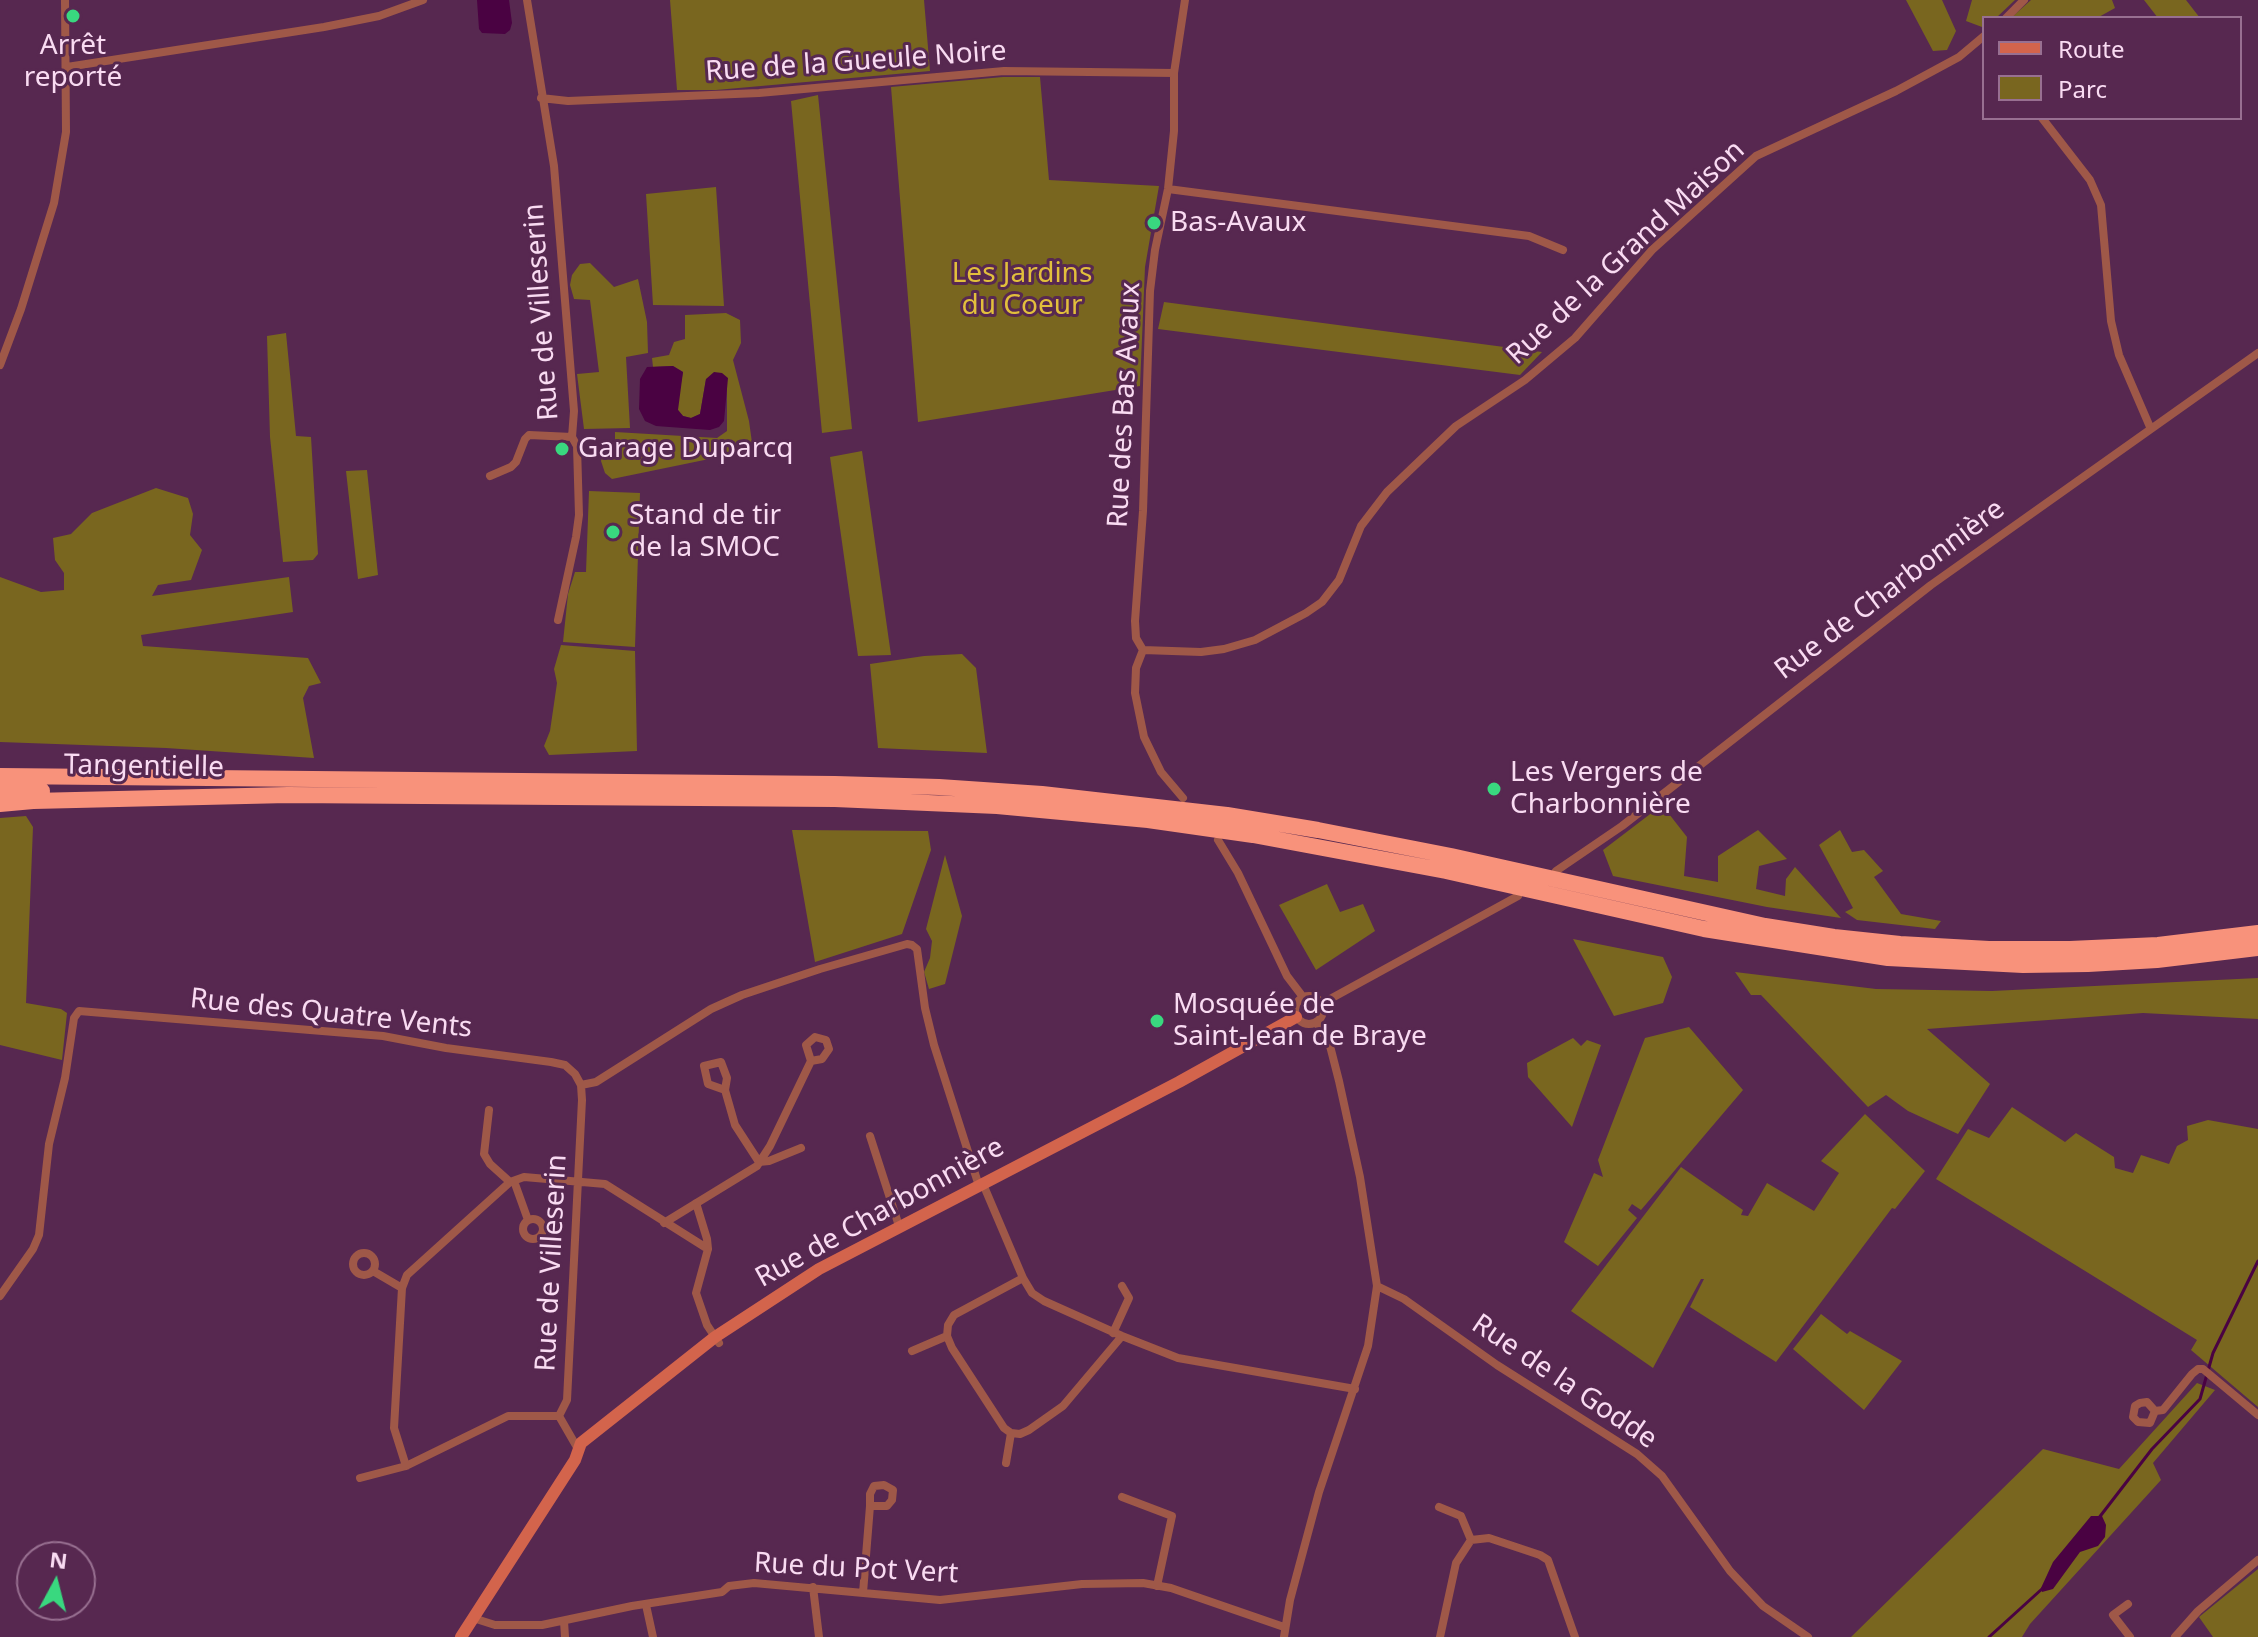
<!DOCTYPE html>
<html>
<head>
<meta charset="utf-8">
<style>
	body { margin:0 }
	#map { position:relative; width:2258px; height:1637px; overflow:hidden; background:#572850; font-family:"Noto Sans",sans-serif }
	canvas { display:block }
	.legend { position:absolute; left:1982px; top:16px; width:260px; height:104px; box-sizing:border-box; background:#572850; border:2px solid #987091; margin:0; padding:10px 14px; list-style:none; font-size:24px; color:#f9dbf2 }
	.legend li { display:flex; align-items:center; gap:16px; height:40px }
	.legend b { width:40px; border:2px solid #987091 }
	.north { position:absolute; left:16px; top:1541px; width:80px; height:80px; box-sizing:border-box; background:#572850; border:2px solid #987091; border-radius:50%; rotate:7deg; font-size:22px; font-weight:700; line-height:32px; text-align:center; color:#f9dbf2 }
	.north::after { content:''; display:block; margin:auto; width:28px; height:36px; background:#39d87f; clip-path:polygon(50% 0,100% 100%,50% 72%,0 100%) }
</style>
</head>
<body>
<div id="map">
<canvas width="2258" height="1637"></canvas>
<ul class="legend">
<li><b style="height:10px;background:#d3644c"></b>Route</li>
<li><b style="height:22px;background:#79661f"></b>Parc</li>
</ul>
<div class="north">N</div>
</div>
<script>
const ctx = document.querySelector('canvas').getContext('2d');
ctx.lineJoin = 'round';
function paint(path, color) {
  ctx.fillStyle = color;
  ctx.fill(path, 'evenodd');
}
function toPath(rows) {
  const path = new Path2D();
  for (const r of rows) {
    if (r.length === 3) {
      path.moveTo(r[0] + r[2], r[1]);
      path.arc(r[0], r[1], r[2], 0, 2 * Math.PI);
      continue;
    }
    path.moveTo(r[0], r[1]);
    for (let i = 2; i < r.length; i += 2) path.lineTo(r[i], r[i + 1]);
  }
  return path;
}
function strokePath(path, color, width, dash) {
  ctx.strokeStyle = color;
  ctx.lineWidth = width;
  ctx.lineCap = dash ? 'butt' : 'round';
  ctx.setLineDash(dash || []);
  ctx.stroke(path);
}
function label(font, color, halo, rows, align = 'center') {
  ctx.font = font + ' "Noto Sans",sans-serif';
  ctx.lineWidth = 6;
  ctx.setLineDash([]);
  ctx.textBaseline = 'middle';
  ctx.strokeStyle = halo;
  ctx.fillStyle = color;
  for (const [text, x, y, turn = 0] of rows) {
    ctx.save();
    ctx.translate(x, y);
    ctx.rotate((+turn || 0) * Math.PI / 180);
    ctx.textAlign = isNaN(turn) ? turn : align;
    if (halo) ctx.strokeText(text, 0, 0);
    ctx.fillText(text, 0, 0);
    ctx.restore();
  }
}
paint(toPath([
	[670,0,924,0,930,71,716,90,677,90],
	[1906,0,1942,0,1956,31,1947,50,1933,51],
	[1972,0,2015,0,1996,18,1984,18,1982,27,1966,21],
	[2031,0,2112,0,2115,8,2097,18,2011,18],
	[2144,0,2186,0,2200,18,2158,18],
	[1003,77,1040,77,1049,180,1159,186,1145,267,1140,386,918,422,891,87],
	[818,95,852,429,822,433,791,101],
	[716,187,724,306,653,305,646,194],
	[590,263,614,287,638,279,647,322,648,353,626,357,630,428,584,429,577,374,599,372,590,300,574,299,570,285,572,275,580,264],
	[1164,302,1542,352,1520,375,1158,329],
	[726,313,740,320,741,343,733,360,749,421,753,450,612,479,605,473,601,461,604,448,615,444,615,432,717,438,727,431,727,378,706,379,700,414,691,418,683,416,678,410,678,399,683,372,673,366,653,367,652,358,669,355,674,342,685,339,685,315],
	[286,333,296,436,311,437,318,554,313,560,283,562,270,437,267,336],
	[862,451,891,655,858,656,830,457],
	[367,470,378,575,358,579,346,471],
	[156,488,188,498,193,514,190,535,202,550,191,580,158,585,152,596,289,577,293,612,141,635,143,646,308,658,321,683,309,686,303,698,314,758,166,748,0,742,0,577,41,592,64,590,64,573,55,560,53,538,71,534,92,513],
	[589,491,640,493,635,647,563,642,568,594,575,572,586,572],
	[561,645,635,651,637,751,549,755,544,746,550,731,557,683,554,669],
	[962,654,976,668,987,753,878,748,870,664,924,656],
	[1662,805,1687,837,1684,876,1718,882,1718,856,1758,830,1787,859,1759,866,1756,889,1785,896,1786,879,1795,867,1841,918,1767,907,1613,876,1603,850],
	[26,816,33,827,26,1003,61,1009,67,1013,62,1060,0,1045,0,818],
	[792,830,928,831,931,850,902,934,815,962],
	[1840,830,1852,852,1864,850,1883,871,1874,877,1901,914,1941,921,1935,929,1857,920,1845,912,1853,908,1819,845],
	[945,855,962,916,945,984,929,989,924,972,930,958,932,941,926,929],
	[1327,884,1340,912,1363,904,1375,931,1316,970,1279,905],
	[1573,939,1663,957,1672,977,1663,1003,1614,1016],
	[1735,972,1876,989,1992,991,2258,978,2258,1019,2143,1013,1927,1029,1990,1084,1958,1134,1908,1111,1886,1095,1868,1107,1761,995,1751,995],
	[1689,1027,1743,1090,1641,1210,1632,1204,1628,1210,1637,1218,1598,1266,1564,1242,1594,1173,1603,1177,1598,1160,1645,1038],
	[1573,1038,1581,1046,1587,1040,1601,1045,1572,1127,1528,1077,1527,1063],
	[2012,1107,2065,1142,2076,1133,2114,1157,2115,1168,2133,1173,2141,1155,2169,1164,2177,1146,2188,1140,2187,1126,2208,1120,2258,1129,2258,1407,2191,1350,2197,1340,1936,1179,1968,1129,1989,1138],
	[1865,1114,1925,1171,1895,1209,1892,1208,1776,1362,1690,1307,1704,1279,1701,1279,1653,1368,1571,1311,1681,1167,1743,1210,1741,1215,1748,1216,1767,1183,1814,1211,1839,1173,1821,1161],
	[1821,1314,1847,1334,1850,1331,1902,1361,1864,1410,1793,1349],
	[2197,1383,2215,1390,2153,1463,2161,1480,2030,1624,2022,1637,1851,1637,2043,1449,2119,1469],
	[2258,1569,2258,1637,2213,1637,2199,1617]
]), '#79661f');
paint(toPath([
	[477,0,509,0,512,23,510,30,505,34,482,33,479,29],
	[673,366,683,372,678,410,683,416,691,418,700,414,706,379,714,372,722,373,728,378,724,421,719,427,710,430,656,426,645,421,639,409,640,379,647,367],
	[2091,1516,2102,1516,2106,1525,2105,1537,2098,1546,2080,1552,2053,1589,2042,1592,2041,1588,2053,1562]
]), '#4a0242');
strokePath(toPath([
	[2098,1519,2152,1449,2200,1399,2213,1353,2258,1261],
	[1989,1637,2043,1588]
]), '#4a0242', 3);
strokePath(toPath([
	[527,0,554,166,574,411,572,437,577,446,579,515,576,537,558,620],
	[2006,18,2024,0],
	[67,67,324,27,379,16,423,0],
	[541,98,568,101,759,93,1004,71,1174,73],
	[2042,118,2090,180,2101,205,2111,321,2119,355,2150,427],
	[1168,189,1529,236,1563,250],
	[0,365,21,309,54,203,66,132,65,0],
	[490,476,511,467,516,462,525,439,529,435,572,437],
	[1143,650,1201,652,1224,649,1255,640,1306,613,1322,602,1339,580,1361,526,1387,492,1456,426,1525,380,1575,338,1652,250,1756,156,1896,91,1959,57,1984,36],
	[1143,650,1136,638,1135,621,1143,511,1150,291,1155,250,1168,189,1174,131,1174,73,1185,0],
	[1143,650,1136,668,1135,693,1144,737,1161,772,1183,798],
	[1218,840,1238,873,1287,976,1303,997],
	[1556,871,1622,826,1931,585,2258,353],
	[1309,1010,14],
	[1321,1004,1518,896],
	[581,1085,596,1082,711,1009,742,995,820,969,907,944,912,945,917,949,925,1008,934,1045,979,1186],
	[725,1090,708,1084,704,1066,721,1062,727,1078,725,1090,735,1125,759,1162,769,1161,801,1148],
	[489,1110,484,1154,490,1164,510,1182],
	[870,1136,899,1226],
	[514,1181,528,1220],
	[983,1184,1023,1278,1032,1293,1044,1301,1122,1336,1178,1358,1355,1389],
	[696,1203,707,1239,708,1249],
	[533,1229,10],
	[664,1223,757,1166,770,1146,811,1061,822,1059,829,1049,826,1040,815,1037,806,1045,811,1061],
	[364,1264,11],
	[373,1271,402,1288],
	[1023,1278,954,1315,948,1325,947,1336,952,1348,1004,1428,1011,1433,1020,1434,1029,1430,1063,1406,1122,1336],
	[1377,1286,1404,1299,1497,1365,1637,1454,1662,1476,1730,1571,1763,1606,1808,1637],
	[0,1296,33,1249,39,1235,49,1144,65,1078,74,1018,79,1011,383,1036,446,1048,551,1062,565,1065,575,1074,581,1085,582,1100,567,1400,559,1416],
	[1113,1333,1129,1298,1122,1286],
	[912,1351,947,1336],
	[2155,1411,2150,1423,2138,1422,2133,1417,2135,1406,2140,1403,2147,1402,2155,1411,2163,1410,2192,1374,2198,1369,2203,1369,2258,1415],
	[559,1416,508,1416,406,1466,394,1428,402,1288,407,1275,510,1182,524,1177,605,1184,708,1249,696,1293,707,1325,719,1343],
	[559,1416,578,1449],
	[1006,1463,1011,1433],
	[360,1478,406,1466],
	[1122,1497,1172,1516,1157,1586],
	[1439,1507,1461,1516,1471,1540],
	[813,1587,819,1637],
	[863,1593,870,1506,887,1506,892,1500,893,1490,884,1485,874,1486,870,1494,870,1506],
	[2128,1604,2113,1615,2130,1637],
	[646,1605,653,1637],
	[473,1618,495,1625,542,1625,632,1606,722,1592,729,1586,754,1583,940,1600,1082,1584,1143,1583,1171,1588,1284,1627],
	[564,1621,565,1637],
	[1284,1637,1290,1600,1319,1492,1368,1346,1377,1286,1360,1177,1339,1081,1329,1042,1316,1022],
	[1440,1637,1456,1563,1471,1540,1489,1538,1540,1555,1548,1560,1575,1637],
	[2175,1637,2198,1611,2258,1560]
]), '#9f5848', 8);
strokePath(toPath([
	[461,1637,575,1460,581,1443,715,1337,819,1269,1179,1082,1296,1017]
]), '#d3644c', 12);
strokePath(toPath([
	[0,776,835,784,939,787,1042,794,1227,815,1318,830,1451,856,1765,926,1834,937,1900,944,1989,949,2070,949,2158,945,2258,933],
	[0,791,42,791],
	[0,804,33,801,288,795,835,799,997,806,1148,820,1253,835,1446,871,1704,929,1888,958,2023,965,2088,964,2157,960,2258,948]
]), '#f8927b', 16);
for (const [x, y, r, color] of [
	[73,16,8,"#39d87f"],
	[1154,223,8,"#39d87f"],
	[562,449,8,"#39d87f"],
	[613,532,8,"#39d87f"],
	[1494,789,8,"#39d87f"],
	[1157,1021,8,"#39d87f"]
]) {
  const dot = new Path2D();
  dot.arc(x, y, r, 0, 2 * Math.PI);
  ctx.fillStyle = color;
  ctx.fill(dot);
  strokePath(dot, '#572850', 3);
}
label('28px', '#f9dbf2', '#572850', [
	["Arrêt",73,46,"center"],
	["reporté",73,78,"center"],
	["Bas-Avaux",1170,223],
	["Garage Duparcq",578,449],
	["Stand de tir",629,516],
	["de la SMOC",629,548],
	["Les Vergers de",1510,773],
	["Charbonnière",1510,805],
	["Mosquée de",1173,1005],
	["Saint-Jean de Braye",1173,1037]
], 'left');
label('28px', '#f9dbf2', '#572850', [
	["Rue de la Gueule Noire",856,62,-4],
	["Rue de la Grand Maison",1626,253,-43],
	["Rue de Villeserin",542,312,-94],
	["Rue des Bas Avaux",1125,405,-87],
	["Rue de Charbonnière",1890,590,-37],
	["Tangentielle",144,767,1],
	["Rue des Quatre Vents",331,1014,6],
	["Rue de Charbonnière",880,1213,-29],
	["Rue de Villeserin",552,1263,-87],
	["Rue de la Godde",1564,1382,34],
	["Rue du Pot Vert",856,1569,3]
]);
label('28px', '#e2bf3c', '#572850', [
	["Les Jardins",1022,274],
	["du Coeur",1022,306]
]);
</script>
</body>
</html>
